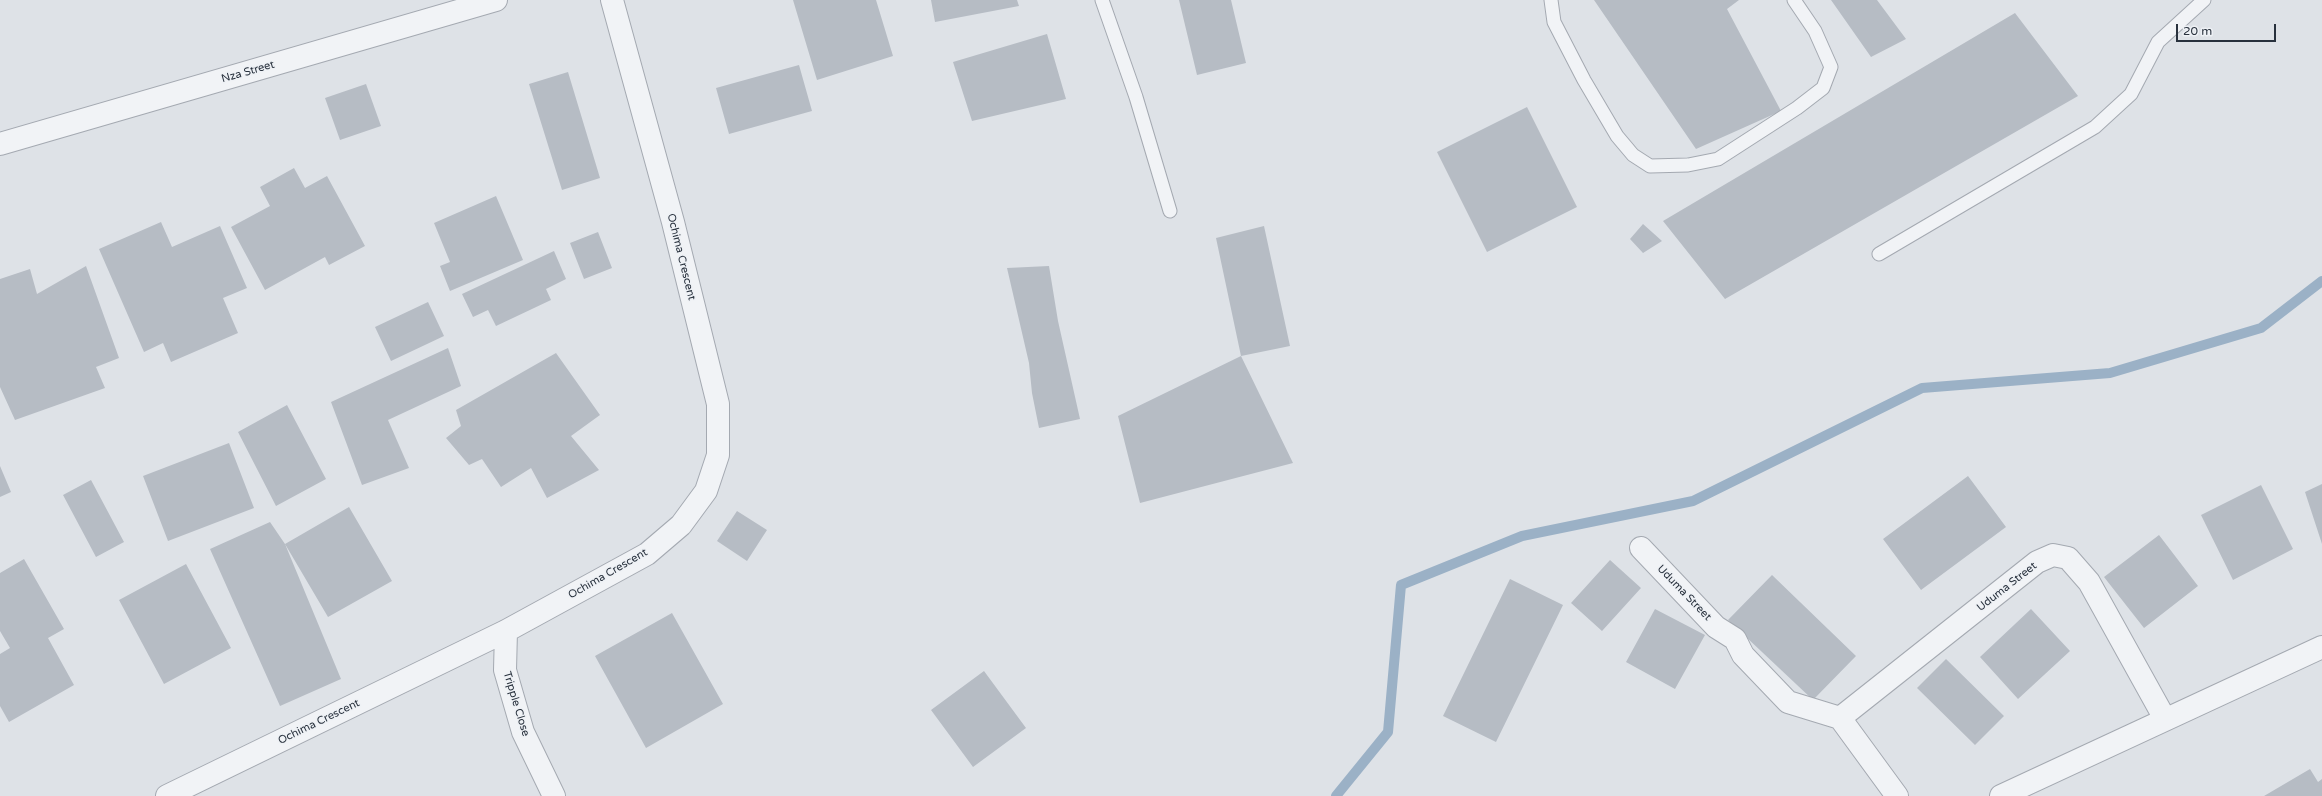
<!DOCTYPE html>
<html>
<head>
<meta charset="utf-8">
<style>
	body { margin:0 }
	#map { position:relative; width:2322px; height:796px; overflow:hidden; background:#dee2e7; font-family:"Varela Round",sans-serif }
	canvas { display:block }
	.scale { position:absolute; left:2176px; top:24px; width:100px; height:18px; box-sizing:border-box; border:2px solid #28313d; border-top:0; padding-left:5px; font-size:12px; line-height:14px; white-space:nowrap; color:#28313d; -webkit-text-stroke:3px #eef1f5; paint-order:stroke }
</style>
</head>
<body>
<div id="map">
<canvas width="2322" height="796"></canvas>
<div class="scale">20 m</div>
</div>
<script>
const ctx = document.querySelector('canvas').getContext('2d');
ctx.lineJoin = 'round';
function toPath(rows) {
  const path = new Path2D();
  for (const r of rows) {
    path.moveTo(r[0], r[1]);
    for (let i = 2; i < r.length; i += 2) path.lineTo(r[i], r[i + 1]);
  }
  return path;
}
function strokePath(path, color, width, dash) {
  ctx.strokeStyle = color;
  ctx.lineWidth = width;
  ctx.lineCap = dash ? 'butt' : 'round';
  ctx.setLineDash(dash || []);
  ctx.stroke(path);
}
function paint(path, color) {
  ctx.fillStyle = color;
  ctx.fill(path, 'evenodd');
}
function label(font, color, halo, rows, align = 'center') {
  ctx.font = font + ' "Varela Round",sans-serif';
  ctx.lineWidth = 3;
  ctx.setLineDash([]);
  ctx.textBaseline = 'middle';
  ctx.strokeStyle = halo;
  ctx.fillStyle = color;
  for (const [text, x, y, turn = 0] of rows) {
    ctx.save();
    ctx.translate(x, y);
    ctx.rotate((+turn || 0) * Math.PI / 180);
    ctx.textAlign = isNaN(turn) ? turn : align;
    if (halo) ctx.strokeText(text, 0, 0);
    ctx.fillText(text, 0, 0);
    ctx.restore();
  }
}
strokePath(toPath([
	[1336,796,1388,732,1401,585,1522,536,1693,501,1922,388,2110,373,2261,328,2322,281]
]), '#9bb1c6', 10);
paint(toPath([
	[793,0,876,0,893,56,817,80],
	[931,0,1017,0,1019,6,935,22],
	[1179,0,1231,0,1246,63,1197,75],
	[1594,0,1739,0,1727,9,1781,111,1696,149],
	[1831,0,1877,0,1906,39,1871,57],
	[2015,13,2078,96,1725,299,1663,221],
	[1047,34,1066,99,972,121,953,62],
	[799,65,812,111,729,134,716,88],
	[568,72,600,178,562,190,529,84],
	[366,84,381,126,340,140,325,98],
	[1527,107,1577,207,1487,252,1437,152],
	[294,168,305,188,327,176,365,246,329,265,325,257,265,290,231,227,270,206,260,187],
	[496,196,523,260,450,291,440,266,450,262,434,223],
	[161,222,172,247,220,226,247,288,223,298,238,333,171,362,163,343,144,352,99,249],
	[1643,224,1662,241,1643,253,1630,239],
	[1264,226,1290,346,1241,356,1216,238],
	[598,232,612,268,584,279,570,243],
	[554,251,566,279,546,289,551,300,496,326,488,310,473,317,462,294],
	[86,266,119,358,96,367,105,388,15,420,0,387,0,279,30,269,37,294],
	[1049,266,1058,321,1080,419,1039,428,1032,393,1029,363,1007,268],
	[428,302,444,336,391,361,375,327],
	[448,348,461,386,388,420,409,468,362,485,331,402],
	[556,353,600,415,571,436,599,470,547,498,531,468,501,487,482,459,469,465,446,438,461,426,456,410],
	[1241,356,1293,463,1140,503,1118,416],
	[287,405,326,479,276,506,238,432],
	[229,443,254,508,168,541,143,476],
	[0,466,11,492,0,497],
	[1968,476,2006,527,1921,590,1883,539],
	[91,480,124,542,96,557,63,495],
	[2322,484,2322,544,2305,492],
	[2261,485,2293,549,2233,580,2201,515],
	[349,507,392,581,328,617,285,544,341,679,280,706,210,549,270,522,285,544],
	[737,511,767,530,747,561,717,541],
	[2159,535,2198,586,2144,628,2104,577],
	[24,559,64,629,48,638,74,685,9,722,0,706,0,654,10,648,0,631,0,573],
	[1610,560,1641,588,1602,631,1571,603],
	[186,564,231,648,164,684,119,600],
	[1772,575,1856,656,1813,700,1728,620],
	[1510,579,1563,605,1496,742,1443,716],
	[1655,609,1705,635,1675,689,1626,662],
	[2031,609,2070,651,2018,699,1980,657],
	[672,613,723,704,646,748,595,656],
	[1946,659,2004,716,1975,745,1917,688],
	[984,671,1026,728,973,767,931,710],
	[2310,769,2318,782,2322,779,2322,796,2264,796]
]), '#b6bcc4');
const service = toPath([
	[1102,0,1136,97,1170,211],
	[1551,0,1554,22,1584,80,1617,136,1633,155,1650,166,1688,165,1718,159,1797,108,1823,88,1831,67,1815,31,1794,0],
	[1879,254,2095,127,2131,94,2158,42,2204,0]
]);
const minor = toPath([
	[1641,548,1716,627,1735,639,1743,655,1788,702,1840,718,1897,796],
	[506,631,505,670,523,732,554,796],
	[1840,718,2037,562,2053,555,2068,558,2089,582,2165,719],
	[167,796,506,631,647,554,681,525,706,491,718,455,718,404,673,222,612,0],
	[2001,796,2322,647]
]);
const tertiary = toPath([
	[0,144,496,0]
]);
strokePath(service, '#a4a9b1', 15);
strokePath(minor, '#a4a9b1', 24);
strokePath(tertiary, '#a4a9b1', 24);
strokePath(service, '#f1f3f6', 13);
strokePath(minor, '#f1f3f6', 22);
strokePath(tertiary, '#f1f3f6', 22);
label('11px', '#28313d', '#eef1f5', [
	["Nza Street",248,72,-16],
	["Ochima Crescent",681,257,76],
	["Ochima Crescent",608,574,-30],
	["Uduma Street",2007,587,-38],
	["Uduma Street",1684,593,46],
	["Tripple Close",516,704,73],
	["Ochima Crescent",319,722,-26]
]);
</script>
</body>
</html>
